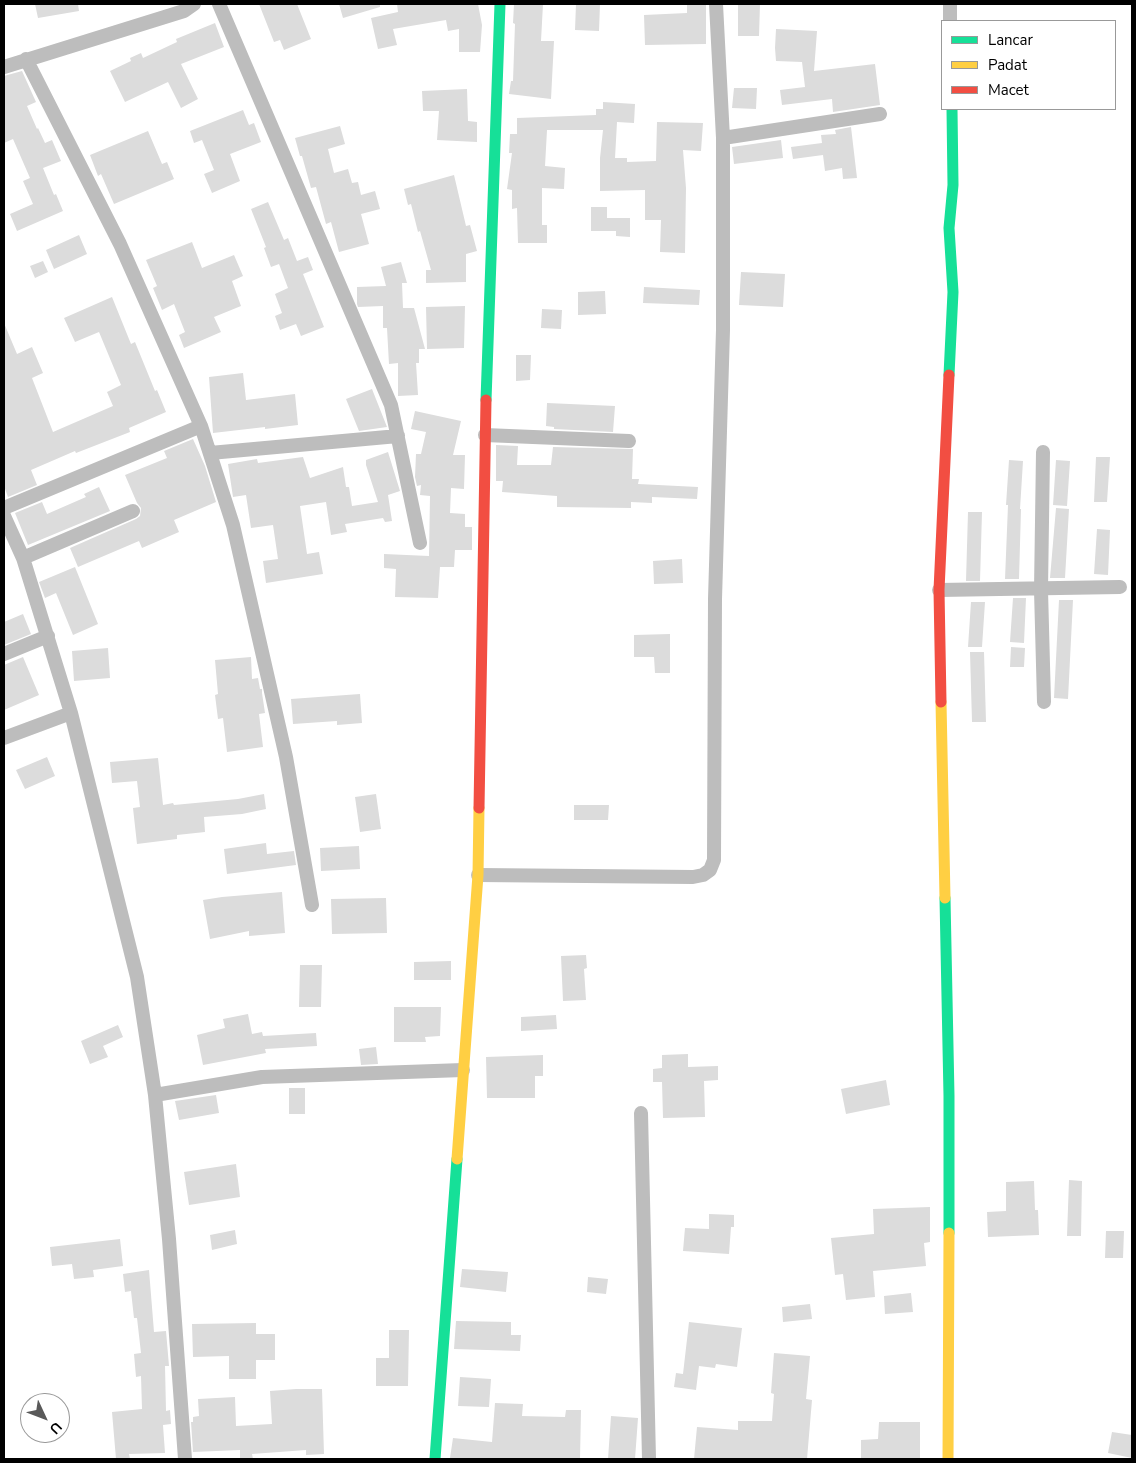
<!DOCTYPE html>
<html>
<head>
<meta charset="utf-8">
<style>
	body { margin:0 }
	#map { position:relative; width:1136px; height:1463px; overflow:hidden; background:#fff; font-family:"Nunito Sans",sans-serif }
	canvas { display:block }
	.frame { position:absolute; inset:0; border:5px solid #000; pointer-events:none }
	.legend { position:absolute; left:941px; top:20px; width:175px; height:90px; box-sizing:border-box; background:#fff; border:1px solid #999; margin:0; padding:6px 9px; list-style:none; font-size:15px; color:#000 }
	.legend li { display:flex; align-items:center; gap:10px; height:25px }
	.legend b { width:25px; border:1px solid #999 }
	.north { position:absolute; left:20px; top:1393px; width:50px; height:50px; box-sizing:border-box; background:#fff; border:1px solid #999; border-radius:50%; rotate:133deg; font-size:14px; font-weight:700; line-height:20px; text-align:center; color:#000 }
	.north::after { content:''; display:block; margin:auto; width:18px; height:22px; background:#595959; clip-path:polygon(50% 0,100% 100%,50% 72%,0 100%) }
</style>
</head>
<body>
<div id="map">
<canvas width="1136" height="1463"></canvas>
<div class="frame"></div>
<ul class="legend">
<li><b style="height:6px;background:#16e098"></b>Lancar</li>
<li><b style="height:6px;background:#ffcf43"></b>Padat</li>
<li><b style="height:6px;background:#f24e42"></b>Macet</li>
</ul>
<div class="north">U</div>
</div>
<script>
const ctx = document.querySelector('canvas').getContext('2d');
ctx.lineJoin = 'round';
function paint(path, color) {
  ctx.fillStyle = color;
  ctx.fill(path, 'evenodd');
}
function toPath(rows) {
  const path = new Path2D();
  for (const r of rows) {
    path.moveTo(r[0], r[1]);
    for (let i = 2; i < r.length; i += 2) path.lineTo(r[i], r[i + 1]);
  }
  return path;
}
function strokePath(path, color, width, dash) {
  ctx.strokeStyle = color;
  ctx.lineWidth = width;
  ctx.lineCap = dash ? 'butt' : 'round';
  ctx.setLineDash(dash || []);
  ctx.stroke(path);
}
paint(toPath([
	[35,4,78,4,79,11,38,18],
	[259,4,297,4,311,39,284,50,280,40,274,42],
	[339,4,380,4,380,7,343,18],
	[397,4,478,4,482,25,480,52,459,52,459,29,448,31,446,20,393,29,397,45,378,49,371,18,398,12],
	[514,4,543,4,541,41,554,41,551,99,509,94,511,81,513,81,515,24,513,23],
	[576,4,600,4,599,31,575,30],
	[687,4,706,4,706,44,645,45,644,15,687,13],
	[738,4,760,4,759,36,738,36],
	[215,23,224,47,181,64,198,99,181,108,168,82,125,102,110,71,131,61,130,58,141,53,143,58,177,42,176,39],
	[776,29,817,31,814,71,875,64,880,105,833,112,832,99,782,105,780,90,805,87,802,62,776,61,775,48],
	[22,71,36,102,27,106,37,129,38,128,45,143,52,140,61,161,43,168,54,195,56,194,63,211,17,231,10,214,33,204,23,181,30,178,13,139,4,143,4,76],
	[734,88,757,88,756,109,732,108],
	[467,89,468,121,477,122,477,142,437,140,439,111,423,111,422,91],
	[603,102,635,104,634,123,617,122,615,158,627,158,627,162,656,161,657,122,703,123,701,151,683,150,686,188,685,253,660,252,661,220,645,220,645,190,600,191,600,158,603,130,547,130,545,166,565,168,564,189,542,188,542,225,547,225,547,243,518,243,517,208,512,209,512,190,507,189,512,153,509,153,510,134,517,134,517,118,596,115,596,109,603,109],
	[243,110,249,125,254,123,261,142,230,154,240,181,212,193,204,174,214,170,202,140,194,143,190,131],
	[340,126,345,144,328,149,334,173,348,169,352,183,358,182,361,195,375,191,380,209,361,214,369,244,339,252,331,222,326,224,316,187,311,188,302,156,300,156,295,138],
	[851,127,857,178,843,179,842,168,825,171,823,155,793,159,791,147,822,143,821,135,836,134,835,130],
	[148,131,162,164,167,162,174,179,114,204,101,174,98,176,90,155],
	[781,140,783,158,734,164,732,147],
	[454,175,466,226,470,225,477,251,466,254,466,282,426,283,426,270,431,270,420,231,418,232,411,204,408,205,404,189],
	[268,202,284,240,288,238,297,261,308,257,313,270,303,274,324,327,301,336,296,324,280,330,275,316,282,313,275,294,288,288,279,264,271,267,264,248,266,247,251,209],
	[591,207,607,207,607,218,630,218,630,237,616,236,616,231,591,231],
	[79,235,87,254,54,269,46,250],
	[192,242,202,268,234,255,243,276,232,281,241,306,214,317,221,332,184,348,179,335,185,332,174,304,162,310,153,288,157,286,146,260],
	[43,261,48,272,35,278,30,266],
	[401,262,407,283,402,283,403,308,414,308,425,349,419,349,419,363,416,363,418,395,398,396,398,363,389,364,387,328,383,328,383,306,358,307,357,304,357,287,386,286,381,267],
	[741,272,785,274,783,307,739,305],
	[644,287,700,290,699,305,643,303],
	[605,291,606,314,578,315,578,292],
	[112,297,131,344,135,342,155,391,157,390,166,412,129,428,130,432,76,453,75,451,31,470,37,485,8,497,4,486,4,323,17,354,32,347,43,373,32,378,53,432,113,406,107,392,121,385,99,332,75,342,64,318],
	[465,306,464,348,427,349,426,307],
	[542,309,562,310,561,329,541,328],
	[516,355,531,355,530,380,516,381],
	[243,373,246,400,295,394,298,425,265,429,265,427,213,433,209,377],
	[372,389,387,427,359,431,346,399],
	[547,403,615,406,613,432,554,429,554,427,546,426],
	[415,411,461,421,453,455,465,455,464,489,451,488,450,513,465,514,465,527,472,527,472,550,455,550,454,567,440,567,438,598,395,597,396,569,384,568,384,554,429,556,430,496,420,495,421,485,417,486,415,477,416,454,421,454,426,432,411,429],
	[193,439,205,466,216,502,174,520,179,532,142,548,139,541,78,567,70,548,136,519,140,516,141,508,137,503,125,475,167,458,164,451],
	[496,445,518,446,517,465,551,465,553,447,633,449,632,479,639,479,638,484,698,487,697,499,652,497,652,503,631,502,631,508,557,507,557,496,502,492,503,481,496,481],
	[388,452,400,491,388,495,392,521,385,522,383,518,345,524,347,532,331,535,326,502,300,506,307,554,319,552,323,574,266,583,263,561,278,559,273,525,251,528,246,495,233,497,228,464,257,459,258,463,303,457,310,478,343,467,346,487,349,487,352,506,378,502,366,465,366,460],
	[1096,457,1110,457,1107,502,1094,502],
	[1009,460,1023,461,1020,509,1021,509,1019,579,1005,579,1008,505,1006,505],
	[1056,460,1070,461,1067,506,1053,505],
	[99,487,110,511,28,545,15,513,42,502,47,514,86,497,84,494],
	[1056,508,1069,509,1065,578,1050,578],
	[968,512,982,512,980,581,966,581],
	[1097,529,1110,530,1108,575,1094,574],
	[682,559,683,583,654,584,653,561],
	[75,567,98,624,73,635,56,593,45,598,39,582],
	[1013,598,1026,598,1024,643,1010,642],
	[1059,600,1073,600,1068,699,1054,698],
	[971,602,985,602,982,647,968,647],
	[23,614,31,634,4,645,4,622],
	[670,634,670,673,655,673,654,657,634,657,634,635],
	[1011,647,1025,648,1024,667,1010,667],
	[108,648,110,678,74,681,72,651],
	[970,652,984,652,986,722,972,722],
	[23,657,39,695,4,710,4,665],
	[251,657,252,679,258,678,260,689,262,689,262,693,265,713,259,714,263,747,227,752,223,718,218,719,215,695,218,694,215,660],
	[360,694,362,723,337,725,337,721,293,724,291,699],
	[47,757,55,776,25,789,16,770],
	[158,758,163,805,173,803,174,805,238,799,264,794,266,809,242,814,204,817,205,832,177,835,177,839,137,844,133,808,140,807,137,781,112,783,110,762],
	[376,794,381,829,360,832,355,797],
	[574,805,609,805,608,820,574,820],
	[266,843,267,854,294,851,296,865,227,874,224,849],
	[359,846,360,869,321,871,320,848],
	[282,892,285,933,249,936,249,931,210,939,203,900,222,897],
	[386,898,387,933,332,934,331,899],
	[586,955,587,968,584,969,586,1000,563,1001,561,956],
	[451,961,451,980,414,980,414,962],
	[300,965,322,965,321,1007,299,1007],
	[394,1007,441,1007,440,1036,425,1037,426,1042,394,1042],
	[248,1014,252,1034,262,1032,263,1036,316,1033,317,1046,265,1049,266,1053,203,1065,197,1035,225,1028,223,1019],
	[556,1015,557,1029,521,1031,521,1017],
	[118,1025,123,1037,103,1046,108,1057,90,1064,81,1041],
	[376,1047,378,1064,361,1065,359,1049],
	[688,1054,688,1067,718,1066,718,1080,704,1081,705,1117,663,1118,662,1082,653,1082,653,1069,662,1068,662,1055],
	[543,1055,543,1076,535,1076,535,1098,487,1098,486,1057],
	[886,1080,890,1105,846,1114,841,1089],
	[289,1088,305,1088,305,1114,289,1114],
	[216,1095,219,1113,179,1120,175,1101],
	[236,1164,240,1197,189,1205,184,1172],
	[1069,1180,1082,1181,1081,1236,1067,1236],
	[1034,1181,1035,1210,1038,1210,1039,1235,988,1237,987,1212,1006,1211,1006,1182],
	[930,1207,930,1242,924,1243,926,1266,873,1271,875,1297,846,1300,843,1274,835,1275,831,1238,874,1234,873,1209],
	[709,1214,734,1215,734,1227,731,1227,729,1254,683,1251,685,1228,709,1229],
	[235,1230,237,1244,212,1250,210,1235],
	[1106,1231,1124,1231,1123,1258,1105,1258],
	[120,1239,123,1266,93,1270,94,1277,74,1279,72,1264,52,1266,50,1247],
	[462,1269,508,1272,506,1292,460,1287],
	[149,1270,154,1332,166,1331,169,1366,165,1366,166,1411,170,1410,171,1424,163,1425,165,1453,129,1454,130,1459,116,1459,112,1412,142,1409,141,1376,136,1377,134,1354,141,1353,137,1318,134,1318,131,1291,125,1292,123,1274],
	[588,1277,608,1279,606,1294,587,1292],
	[911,1293,913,1312,885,1314,884,1296],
	[810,1304,812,1319,783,1322,782,1307],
	[456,1321,511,1322,511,1335,521,1335,520,1351,454,1349],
	[689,1322,742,1328,737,1367,716,1364,715,1368,699,1366,696,1390,674,1387,676,1373,683,1374],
	[256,1323,256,1334,275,1334,275,1360,256,1360,256,1379,229,1379,229,1356,193,1357,192,1324],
	[389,1330,409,1330,408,1386,376,1386,376,1358,389,1358],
	[774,1353,810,1356,806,1399,812,1400,807,1459,694,1459,697,1427,738,1430,738,1421,772,1421,774,1394,771,1393],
	[460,1377,491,1379,489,1407,458,1406],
	[296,1389,322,1389,324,1454,306,1455,306,1450,252,1454,253,1459,240,1459,240,1450,193,1452,191,1422,193,1422,193,1417,199,1416,198,1399,235,1397,236,1426,272,1424,270,1391],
	[495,1403,523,1404,522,1416,565,1417,566,1410,581,1410,580,1459,450,1458,453,1438,492,1442],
	[611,1416,638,1418,635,1459,608,1459],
	[879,1422,920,1422,920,1459,861,1459,861,1440,878,1439],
	[1112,1432,1132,1435,1132,1458,1108,1453]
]), '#dcdcdc');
strokePath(toPath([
	[219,4,391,405,420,543],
	[950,4,950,21],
	[26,59,120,244,201,426,233,525,286,757,312,905],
	[4,67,184,11,194,4],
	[723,138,880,114],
	[485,435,629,441],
	[1043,452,1041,590,1044,702],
	[210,453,398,436],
	[4,508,201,426],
	[4,516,23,558,71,713,137,977,155,1095,169,1239,185,1459],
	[23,558,133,511],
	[939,590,1120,587],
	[4,654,48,636],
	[4,738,71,713],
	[478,875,693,877,703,875,710,870,714,860,715,599,723,330,723,138,716,4],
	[155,1095,262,1077,463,1070],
	[641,1113,649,1459]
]), '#bdbdbd', 14);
strokePath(toPath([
	[949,375,953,292,949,228,953,185,952,109],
	[486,400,500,4],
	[945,898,949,1096,949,1233],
	[435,1459,457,1159]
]), '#16e098', 11);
strokePath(toPath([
	[941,702,945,898],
	[457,1159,478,875,479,808],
	[948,1459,949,1233]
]), '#ffcf43', 11);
strokePath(toPath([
	[941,702,939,590,949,375],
	[479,808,486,400]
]), '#f24e42', 11);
</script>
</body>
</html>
